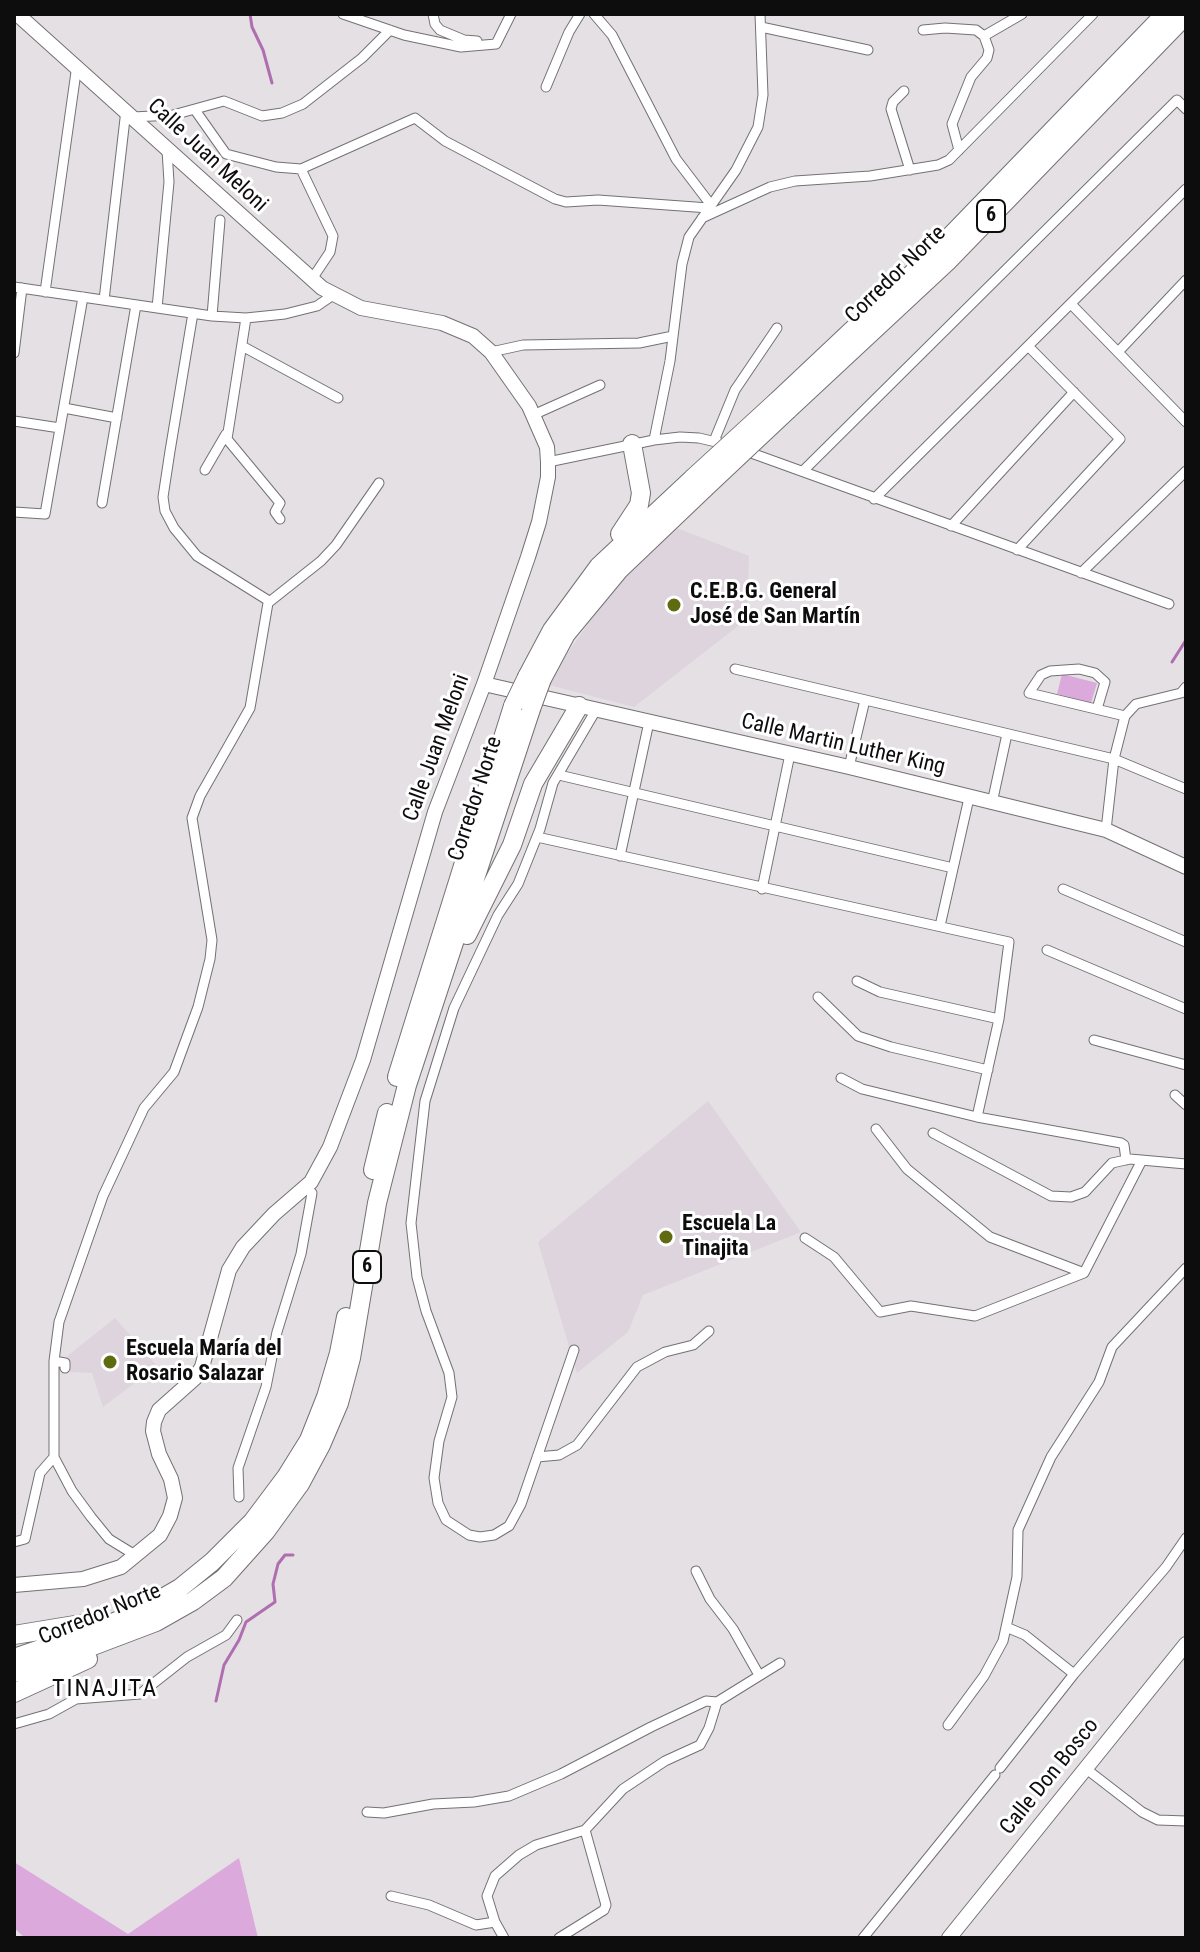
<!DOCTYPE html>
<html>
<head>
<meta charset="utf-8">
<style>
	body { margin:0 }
	#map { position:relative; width:1200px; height:1952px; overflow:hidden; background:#e4e0e4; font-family:"Roboto Condensed",sans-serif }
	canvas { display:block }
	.frame { position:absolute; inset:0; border:16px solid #0e0d0e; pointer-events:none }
</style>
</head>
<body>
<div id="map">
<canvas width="1200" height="1952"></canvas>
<div class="frame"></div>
</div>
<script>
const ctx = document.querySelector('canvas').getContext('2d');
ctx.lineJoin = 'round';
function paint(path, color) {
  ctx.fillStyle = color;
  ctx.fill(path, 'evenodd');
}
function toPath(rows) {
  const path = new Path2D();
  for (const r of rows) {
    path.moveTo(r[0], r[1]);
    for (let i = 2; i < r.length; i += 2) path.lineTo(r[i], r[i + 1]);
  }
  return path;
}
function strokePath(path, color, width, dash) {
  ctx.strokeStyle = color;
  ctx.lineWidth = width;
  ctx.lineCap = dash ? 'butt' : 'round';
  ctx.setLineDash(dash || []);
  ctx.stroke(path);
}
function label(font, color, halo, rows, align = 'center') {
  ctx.font = font + ' "Roboto Condensed",sans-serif';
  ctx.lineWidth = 6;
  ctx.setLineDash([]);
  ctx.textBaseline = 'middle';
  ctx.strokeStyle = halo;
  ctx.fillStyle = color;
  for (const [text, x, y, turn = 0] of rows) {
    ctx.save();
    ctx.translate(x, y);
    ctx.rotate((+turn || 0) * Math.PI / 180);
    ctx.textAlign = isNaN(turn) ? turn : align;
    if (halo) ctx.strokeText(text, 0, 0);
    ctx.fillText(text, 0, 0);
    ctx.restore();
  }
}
paint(toPath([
	[674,527,749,556,747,619,634,707,549,685,556,669,611,592],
	[708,1101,801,1232,643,1295,628,1332,577,1373,538,1242],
	[115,1318,157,1366,103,1407,92,1373,70,1372,66,1357]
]), '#ded4dd');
paint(toPath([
	[1062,674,1097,683,1091,703,1057,694],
	[239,1858,258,1938,25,1938,14,1928,14,1862,128,1934]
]), '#dca9dc');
strokePath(toPath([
	[250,14,252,27,263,50,272,83],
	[1172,662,1186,640],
	[216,1701,224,1665,239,1640,246,1622,275,1602,273,1584,278,1564,285,1555,293,1555]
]), '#af6eb0', 3);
const street = toPath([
	[343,14,404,35,461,47,496,44],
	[433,14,435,24,440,30,464,40,477,41],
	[594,14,612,35,676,159,711,205],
	[761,27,868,50],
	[923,30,945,28,976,30,984,36,989,50,987,58,971,77,952,124,959,150],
	[984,36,1022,14],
	[496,44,511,14],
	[546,87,569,32,580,14],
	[904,91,893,102,891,109,910,170],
	[195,110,226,154,276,167,301,169,415,118,445,141,555,199,566,202,598,200,709,208],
	[133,117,173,115,224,101,262,116,282,113,303,104,362,58,390,30],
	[301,169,333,236,330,252,312,279],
	[702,218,770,187,795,181,870,176,938,165,949,160,1093,14],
	[14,287,212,316,246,318,285,314,317,306,333,295],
	[45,292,77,65],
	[104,300,126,110],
	[1071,304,1186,422],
	[157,308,169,182,167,150],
	[193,313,170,451,163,497,165,511,174,528,197,556,269,601],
	[212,316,220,220],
	[246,318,227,439,280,503,275,512,280,519],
	[242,346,338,398],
	[491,352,523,345,639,343,673,336],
	[1118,352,1186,280],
	[14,353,22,288],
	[64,408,117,418],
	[533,415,600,385],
	[14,421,60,428],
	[654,440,670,361,682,264,689,237,736,170,758,127,763,95,760,14],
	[714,441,735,390,777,328],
	[743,450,1169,604],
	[548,462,654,440,680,437,699,438,729,445],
	[205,470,226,434],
	[804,470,1177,100,1186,109],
	[874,499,1186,189],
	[102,503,136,305],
	[14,512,45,514,83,297],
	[951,526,1074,392],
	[1017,550,1120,439,1028,346],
	[1081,573,1186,471],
	[735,669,1114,759,1186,789],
	[1097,709,1105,682,1095,673,1079,669,1050,671,1041,675,1029,693,1125,716],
	[849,767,865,700],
	[559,775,953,868],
	[992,803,1007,734],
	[1106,830,1114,759,1125,716,1136,704,1181,693,1186,687],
	[537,837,1009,942,999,1019,977,1117],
	[620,856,649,722],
	[762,889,790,754],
	[1063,889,1186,942],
	[940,926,969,798],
	[1047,950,1186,1009],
	[857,981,880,992,999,1019],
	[818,997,858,1036,891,1047,988,1070],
	[1094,1040,1186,1065],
	[841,1078,862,1089,977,1117,1121,1143,1124,1145,1126,1160],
	[1175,1095,1186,1105],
	[876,1129,907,1169,990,1237,1084,1273],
	[933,1133,1051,1196,1071,1197,1085,1192,1112,1163,1130,1159,1186,1164],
	[805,1238,834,1257,880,1312,911,1306,975,1316,1084,1273,1141,1162],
	[574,1350,521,1504,509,1526,494,1535,480,1537,469,1535,446,1520,438,1503,434,1478,439,1441,452,1397,449,1373,426,1311,417,1277,411,1223,425,1101,454,1008,498,915,518,884,540,829,553,783,596,710],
	[54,1361,65,1363,65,1368],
	[537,1457,559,1455,577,1445,637,1367,665,1352,693,1345,709,1331],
	[239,1497,238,1468,266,1387,277,1332,301,1254,312,1193,305,1187],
	[14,1542,25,1539,40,1473,54,1457],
	[135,1555,109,1539,91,1517,72,1491,54,1457,54,1361,59,1322,103,1196,144,1108,174,1072,198,1007,210,959,212,940,192,818,200,796,250,708,268,603,321,561,336,545,379,483],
	[696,1571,710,1599,733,1629,759,1675],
	[1006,1627,1025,1635,1074,1674],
	[14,1724,49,1714,76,1699,140,1694,187,1657,226,1635,237,1620],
	[948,1725,984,1676,1003,1641,1017,1577,1018,1530,1051,1457,1099,1382,1112,1347,1186,1268],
	[1000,1768,1074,1674,1166,1567,1186,1538],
	[1085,1768,1142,1812,1158,1820,1186,1821],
	[367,1812,384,1813,433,1804,474,1802,509,1796,561,1774,651,1727,706,1701,717,1702,780,1663],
	[391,1896,429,1905,476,1925,495,1922],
	[504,1938,495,1922,487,1896,495,1876,519,1855,536,1845,585,1830,623,1789,665,1761,700,1745,709,1728,717,1702],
	[559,1938,604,1910,606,1905,585,1830],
	[863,1938,995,1775]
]);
const secondary = toPath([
	[484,684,849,767,1106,830,1186,867],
	[14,1585,83,1579,121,1567,160,1535,170,1516,175,1498,171,1479,159,1454,153,1431,154,1422,159,1410,195,1378,202,1367,229,1270,243,1247,274,1214,311,1182,330,1147,363,1060,435,812,484,684,528,557,539,522,548,477,548,462,547,447,529,406,491,352,473,336,442,323,361,308,322,288,17,14],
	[949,1938,1186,1644]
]);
const highway = toPath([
	[777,401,935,252,1165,14],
	[788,410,947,262,1186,15],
	[620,534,639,505,641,493,632,444],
	[527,677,552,630,599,566,693,478],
	[542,679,566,634,619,570,705,488],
	[467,935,512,845,533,784,579,706],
	[397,1077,513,706],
	[373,1170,387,1113],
	[14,1635,93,1622],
	[14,1658,99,1629,142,1610,180,1588,212,1562,253,1521,286,1477,309,1440,326,1397,339,1353,346,1317],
	[14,1673,61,1658,156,1622,193,1601,224,1578,266,1531,300,1484,321,1445,339,1403,351,1358,377,1203,407,1085,531,709],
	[14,1693,88,1659]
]);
strokePath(street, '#747174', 11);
strokePath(secondary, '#747174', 16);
strokePath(highway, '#747174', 20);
strokePath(street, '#fff', 9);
strokePath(secondary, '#fff', 14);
strokePath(highway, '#fff', 18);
const highwayBridge = toPath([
	[693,478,777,401],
	[705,488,788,410],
	[513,706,527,677],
	[531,709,542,679]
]);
strokePath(highwayBridge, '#747174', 20, []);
strokePath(highwayBridge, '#fff', 18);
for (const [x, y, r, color] of [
	[674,605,8,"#606a10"],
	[666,1237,8,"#606a10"],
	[110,1362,8,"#606a10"]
]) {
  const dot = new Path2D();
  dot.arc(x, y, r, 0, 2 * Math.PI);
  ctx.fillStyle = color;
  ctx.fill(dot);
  strokePath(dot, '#fff', 3);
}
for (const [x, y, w] of [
	[991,216,28],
	[367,1267,28]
]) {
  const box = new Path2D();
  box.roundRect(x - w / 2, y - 16, w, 32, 6);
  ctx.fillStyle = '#fff';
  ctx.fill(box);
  strokePath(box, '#0e0d0e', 2);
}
label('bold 20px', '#0e0d0e', null, [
	["6",991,216],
	["6",367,1267]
]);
label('22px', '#0e0d0e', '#fff', [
	["Calle Juan Meloni",207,156,43],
	["Corredor Norte",896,275,-44],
	["Calle Martin Luther King",843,745,13],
	["Calle Juan Meloni",437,748,-70],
	["Corredor Norte",476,799,-72],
	["Corredor Norte",100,1615,-22],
	["Calle Don Bosco",1050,1777,-51]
]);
label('bold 22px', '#0e0d0e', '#fff', [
	["C.E.B.G. General",690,592],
	["José de San Martín",690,617],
	["Escuela La",682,1224],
	["Tinajita",682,1249],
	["Escuela María del",126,1349],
	["Rosario Salazar",126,1374]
], 'left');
ctx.letterSpacing = '2px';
label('24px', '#0e0d0e', '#fff', [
	["TINAJITA",105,1690]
]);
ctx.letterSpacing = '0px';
</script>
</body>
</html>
